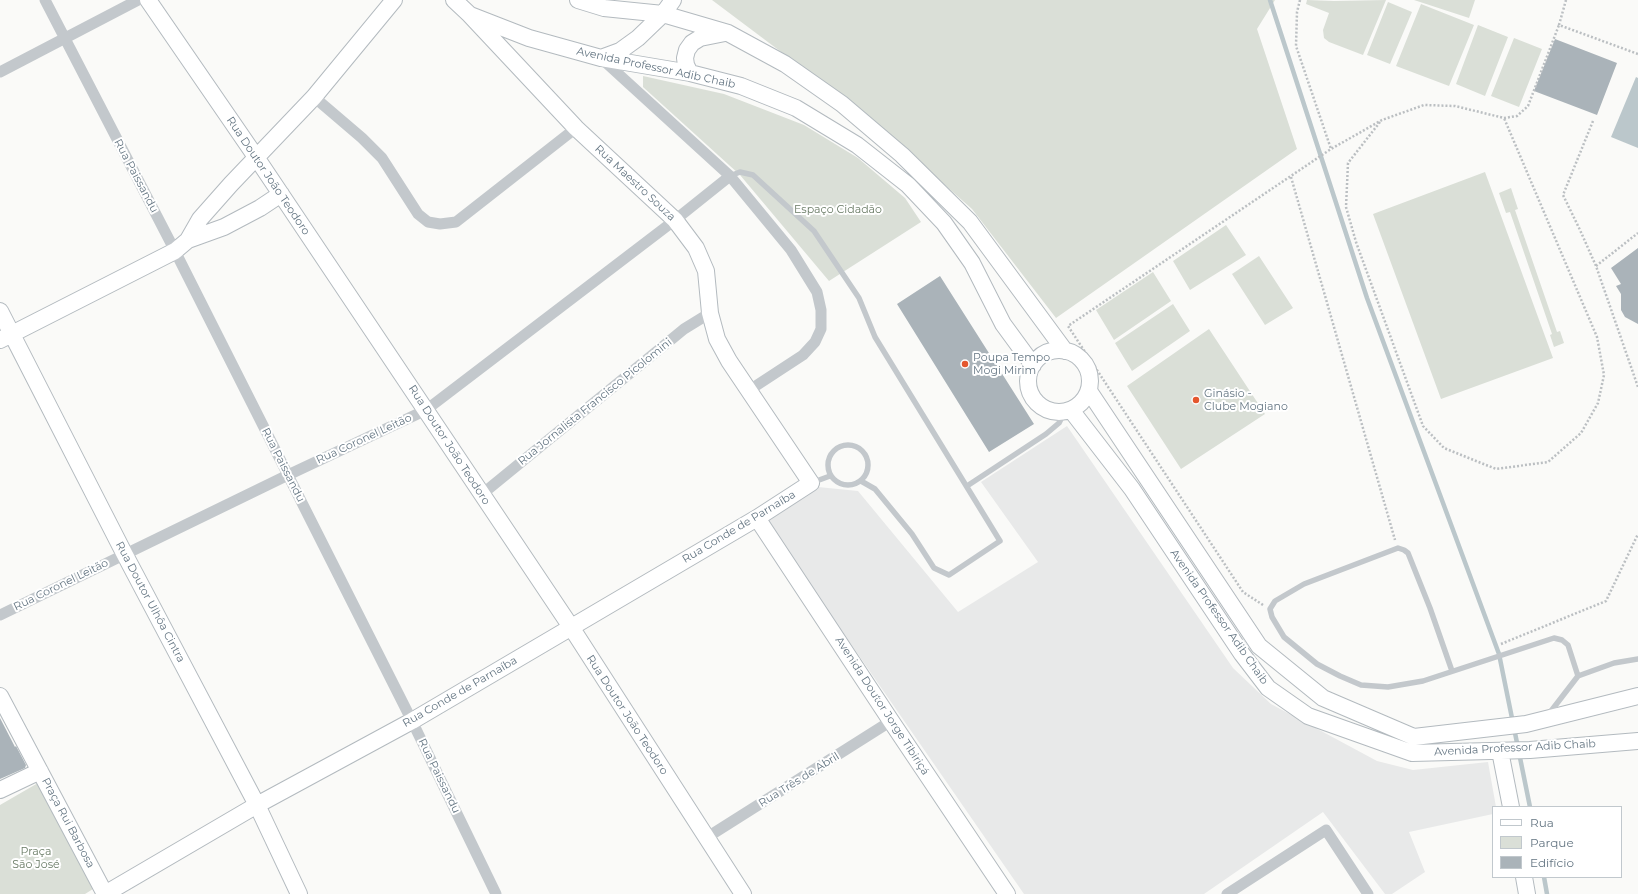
<!DOCTYPE html>
<html>
<head>
<meta charset="utf-8">
<style>
	body { margin:0 }
	#map { position:relative; width:1638px; height:894px; overflow:hidden; background:#fafaf8; font-family:Montserrat,sans-serif }
	canvas { display:block }
	.legend { position:absolute; left:1492px; top:806px; width:130px; height:72px; box-sizing:border-box; background:#fff; border:1px solid #c1c8cd; margin:0; padding:5px 7px; list-style:none; font-size:12px; color:#657683 }
	.legend li { display:flex; align-items:center; gap:8px; height:20px }
	.legend b { width:20px; border:1px solid #c1c8cd }
</style>
</head>
<body>
<div id="map">
<canvas width="1638" height="894"></canvas>
<ul class="legend">
<li><b style="height:5px;background:#fff"></b>Rua</li>
<li><b style="height:11px;background:#dadfd7"></b>Parque</li>
<li><b style="height:11px;background:#aab3b9"></b>Edifício</li>
</ul>
</div>
<script>
const ctx = document.querySelector('canvas').getContext('2d');
ctx.lineJoin = 'round';
function paint(path, color) {
  ctx.fillStyle = color;
  ctx.fill(path, 'evenodd');
}
function toPath(rows) {
  const path = new Path2D();
  for (const r of rows) {
    if (r.length === 3) {
      path.moveTo(r[0] + r[2], r[1]);
      path.arc(r[0], r[1], r[2], 0, 2 * Math.PI);
      continue;
    }
    path.moveTo(r[0], r[1]);
    for (let i = 2; i < r.length; i += 2) path.lineTo(r[i], r[i + 1]);
  }
  return path;
}
function strokePath(path, color, width, dash) {
  ctx.strokeStyle = color;
  ctx.lineWidth = width;
  ctx.lineCap = dash ? 'butt' : 'round';
  ctx.setLineDash(dash || []);
  ctx.stroke(path);
}
function label(font, color, halo, rows, align = 'center') {
  ctx.font = font + ' Montserrat,sans-serif';
  ctx.lineWidth = 4;
  ctx.setLineDash([]);
  ctx.textBaseline = 'middle';
  ctx.strokeStyle = halo;
  ctx.fillStyle = color;
  for (const [text, x, y, turn = 0] of rows) {
    ctx.save();
    ctx.translate(x, y);
    ctx.rotate((+turn || 0) * Math.PI / 180);
    ctx.textAlign = isNaN(turn) ? turn : align;
    if (halo) ctx.strokeText(text, 0, 0);
    ctx.fillText(text, 0, 0);
    ctx.restore();
  }
}
paint(toPath([
	[1067,426,1233,668,1271,704,1377,761,1413,770,1488,762,1496,807,1493,807,1493,814,1409,832,1425,872,1392,894,1385,894,1323,812,1204,894,1024,894,765,520,818,487,858,491,958,612,1038,562,981,482]
]), '#e8e9e9');
paint(toPath([
	[712,0,1275,0,1257,29,1297,149,1056,318,972,209,869,118],
	[1307,0,1334,1,1386,0,1363,55,1329,42,1324,38,1323,30,1329,13,1306,4],
	[1414,0,1475,0,1469,18],
	[1388,2,1412,12,1390,64,1367,55],
	[1421,4,1474,25,1449,86,1396,66],
	[1478,25,1508,37,1485,96,1456,84],
	[1514,38,1542,49,1519,107,1491,96],
	[643,76,724,94,804,125,858,158,905,198,921,222,829,281,740,175,643,87],
	[1485,172,1553,358,1441,399,1373,214],
	[1511,188,1518,209,1515,210,1557,332,1560,331,1564,343,1554,347,1550,335,1552,334,1510,212,1506,213,1499,193],
	[1226,225,1246,255,1190,290,1173,261],
	[1259,256,1293,308,1265,325,1232,274],
	[1153,272,1171,301,1114,340,1096,310],
	[1173,304,1190,331,1132,371,1115,343],
	[1209,329,1265,414,1181,469,1127,386],
	[38,783,93,889,85,894,0,894,0,805]
]), '#dadfd7');
paint(toPath([
	[1636,77,1638,78,1638,148,1611,137]
]), '#bbc7cb');
strokePath(toPath([
	[1270,0,1367,298,1499,654,1530,807],
	[1544,877,1547,894]
]), '#bbc7cb', 4.5);
paint(toPath([
	[1555,39,1617,63,1597,115,1534,91],
	[1638,248,1638,324,1625,317,1621,310,1621,294,1616,286,1621,284,1611,268],
	[940,276,1034,424,989,452,897,304],
	[0,718,15,747,16,746,26,765,25,768,0,779]
]), '#aab3b9');
const secondary = toPath([
	[148,0,256,157,571,627,743,894],
	[454,0,470,15,529,38,601,58,690,73,741,86,796,108,857,145,908,185,944,223,972,263,1003,324,1033,365],
	[578,0,604,8,663,14,728,33,785,64,842,104,902,155,970,222,1065,351],
	[601,58,620,51,638,38,663,14,673,0],
	[690,73,686,65,685,58,687,50,692,43,700,38,725,33],
	[188,240,224,227,260,208,281,194],
	[0,311,125,555,257,805,299,894],
	[0,340,175,251,188,240,200,219,231,184,314,97,394,0],
	[1059,381,31],
	[1089,391,1259,646,1323,698,1414,737,1526,724,1638,696],
	[1071,410,1132,489,1242,654,1268,688,1308,716,1412,753,1530,750,1638,741],
	[757,518,891,721,1007,894],
	[0,696,105,894],
	[1500,751,1511,807],
	[0,790,40,771],
	[1524,877,1527,894],
	[105,894,257,805,412,721,757,518,811,483,729,361,717,339,710,313,706,271,696,248,675,220,576,128,470,15]
]);
strokePath(secondary, '#b3babf', 18);
strokePath(toPath([
	[1300,0,1297,12,1296,46,1331,149],
	[1566,0,1559,25,1638,54],
	[1593,121,1563,195,1580,230,1596,266,1638,387],
	[1380,122,1348,163,1346,207,1356,242,1423,426,1444,448,1496,469,1548,462,1581,433,1598,403,1604,375,1597,337,1504,118],
	[1291,177,1395,540],
	[1596,266,1638,233],
	[1263,605,1243,592,1068,326,1331,149,1382,120,1424,105,1455,106,1504,118,1517,116,1528,106,1559,25],
	[1501,644,1606,601,1638,534]
]), '#bbbfc2', 2.5, [2, 2]);
strokePath(toPath([
	[730,176,740,172,753,175,814,231,859,298,875,337,1000,541,949,575,934,568,912,534,875,489,861,481],
	[848,465,20],
	[811,483,830,476],
	[967,486,1046,434,1059,423,1065,411],
	[1452,671,1430,608,1408,553,1404,550,1398,548,1304,584,1275,601,1270,609,1272,617,1284,637,1317,664,1340,676,1361,685,1388,687,1423,681,1554,638,1562,640,1568,645,1578,676],
	[1548,715,1578,676,1614,663,1638,659]
]), '#c3c8cc', 5.5);
strokePath(toPath([
	[45,0,175,251,412,721,496,894],
	[602,59,730,176,791,250,817,292,821,310,821,329,815,342,803,355,748,391],
	[0,72,138,0],
	[314,97,362,138,382,158,418,214,428,222,440,224,456,222,576,128],
	[481,495,667,343,684,329,710,313],
	[0,615,288,475,426,410,675,220,730,176],
	[706,838,891,721],
	[1227,894,1326,830,1368,894]
]), '#c3c8cc', 11);
strokePath(secondary, '#fff', 16);
for (const [x, y, r, color] of [
	[965,364,4,"#e4572e"],
	[1196,400,4,"#e4572e"]
]) {
  const dot = new Path2D();
  dot.arc(x, y, r, 0, 2 * Math.PI);
  ctx.fillStyle = color;
  ctx.fill(dot);
  strokePath(dot, '#fff', 1.5);
}
label('11px', '#657683', '#fff', [
	["Avenida Professor Adib Chaib",656,68,12],
	["Rua Paissandu",136,176,62],
	["Rua Doutor João Teodoro",268,176,56],
	["Rua Maestro Souza",635,183,43],
	["Rua Jornalista Francisco Picolomini",595,402,-39],
	["Rua Coronel Leitão",364,439,-25],
	["Rua Doutor João Teodoro",449,445,57],
	["Rua Paissandu",283,465,63],
	["Rua Conde de Parnaíba",739,527,-31],
	["Rua Coronel Leitão",61,585,-26],
	["Rua Doutor Ulhôa Cintra",150,602,62],
	["Avenida Professor Adib Chaib",1219,617,55],
	["Rua Conde de Parnaíba",460,692,-30],
	["Avenida Doutor Jorge Tibiriçá",882,706,57],
	["Rua Doutor João Teodoro",627,715,57],
	["Avenida Professor Adib Chaib",1515,748,-3],
	["Rua Paissandu",439,776,64],
	["Rua Três de Abril",799,780,-32],
	["Praça Rui Barbosa",68,823,62]
]);
label('11px', '#687a64', '#fff', [
	["Espaço Cidadão",838,210],
	["Praça",36,852],
	["São José",36,865]
]);
label('11px', '#657683', '#fff', [
	["Poupa Tempo",973,358],
	["Mogi Mirim",973,371],
	["Ginásio -",1204,394],
	["Clube Mogiano",1204,407]
], 'left');
</script>
</body>
</html>
